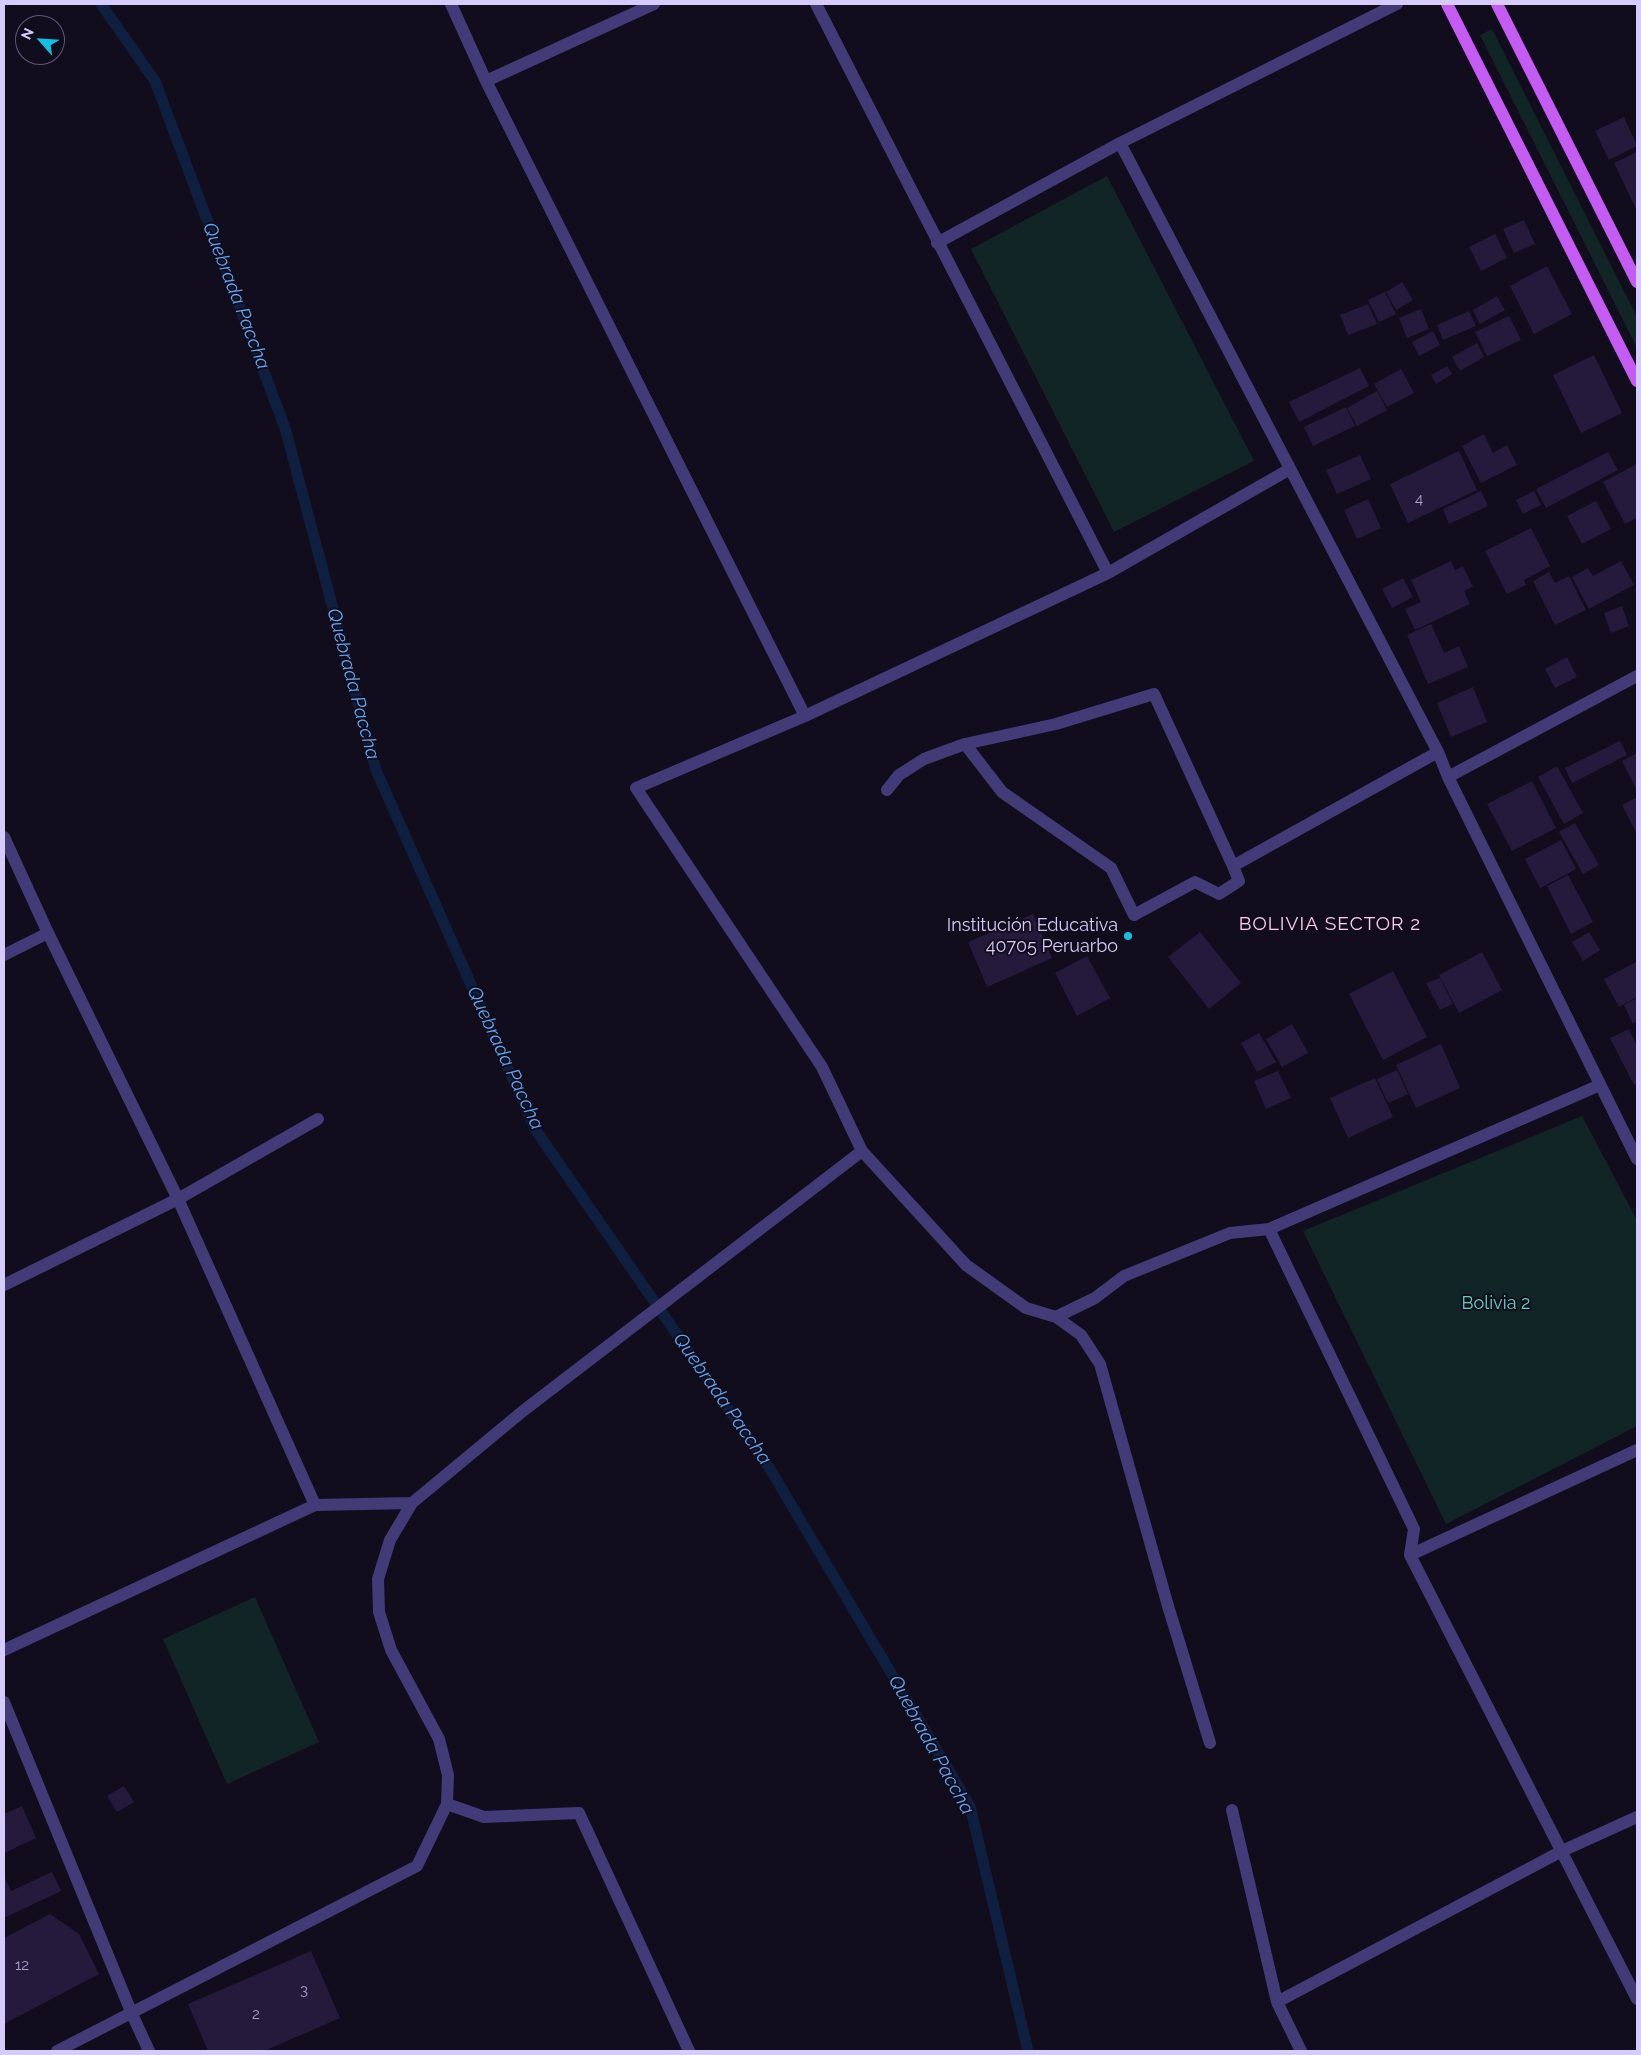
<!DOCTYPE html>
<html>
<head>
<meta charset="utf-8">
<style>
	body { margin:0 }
	#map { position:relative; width:1641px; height:2055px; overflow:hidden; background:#110d1d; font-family:Raleway,sans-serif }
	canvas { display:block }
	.frame { position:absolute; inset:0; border:5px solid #d5ccfb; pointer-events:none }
	.north { position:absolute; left:15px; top:15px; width:50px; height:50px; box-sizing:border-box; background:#110d1d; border:1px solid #5f5976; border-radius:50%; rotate:296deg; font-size:14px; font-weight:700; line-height:20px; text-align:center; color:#d5ccfb }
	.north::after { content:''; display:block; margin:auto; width:18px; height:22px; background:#11c0e2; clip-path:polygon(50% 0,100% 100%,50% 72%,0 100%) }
</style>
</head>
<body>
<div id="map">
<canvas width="1641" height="2055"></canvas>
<div class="frame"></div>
<div class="north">N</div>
</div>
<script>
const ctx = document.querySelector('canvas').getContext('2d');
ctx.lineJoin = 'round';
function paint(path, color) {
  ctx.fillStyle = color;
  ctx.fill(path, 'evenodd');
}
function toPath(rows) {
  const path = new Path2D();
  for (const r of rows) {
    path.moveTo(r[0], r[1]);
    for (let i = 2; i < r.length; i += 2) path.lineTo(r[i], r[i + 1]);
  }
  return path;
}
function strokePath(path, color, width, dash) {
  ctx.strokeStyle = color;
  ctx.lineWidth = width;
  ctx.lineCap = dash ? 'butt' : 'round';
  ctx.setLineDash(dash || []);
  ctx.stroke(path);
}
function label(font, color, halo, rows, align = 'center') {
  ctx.font = font + ' Raleway,sans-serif';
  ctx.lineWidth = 4;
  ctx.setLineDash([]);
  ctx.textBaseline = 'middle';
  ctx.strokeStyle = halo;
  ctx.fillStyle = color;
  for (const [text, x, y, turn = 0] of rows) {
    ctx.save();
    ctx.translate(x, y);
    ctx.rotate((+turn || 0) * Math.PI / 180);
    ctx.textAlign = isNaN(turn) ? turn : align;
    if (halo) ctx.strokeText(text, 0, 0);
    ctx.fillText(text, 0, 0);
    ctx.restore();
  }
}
paint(toPath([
	[1492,29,1637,317,1637,348,1480,35],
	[1107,176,1254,461,1114,532,971,249],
	[1582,1116,1637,1220,1637,1426,1446,1524,1303,1231],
	[255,1597,319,1742,227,1784,163,1639]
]), '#112526');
strokePath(toPath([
	[101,4,155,81,285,428,376,770,535,1129,770,1469,970,1806,1028,2051]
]), '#0f1f3f', 11);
paint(toPath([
	[1624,117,1637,146,1609,160,1595,131],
	[1637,152,1637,211,1614,163],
	[1524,220,1535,244,1514,253,1503,229],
	[1495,234,1507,258,1481,271,1469,247],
	[1547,266,1572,314,1534,334,1510,286],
	[1402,282,1413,300,1396,310,1386,292],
	[1385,292,1396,314,1379,322,1368,300],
	[1497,296,1505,310,1480,324,1473,310],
	[1368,304,1377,324,1348,335,1340,315],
	[1421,309,1429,329,1407,338,1399,318],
	[1469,311,1476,326,1443,340,1437,325],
	[1509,316,1521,340,1487,356,1475,332],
	[1433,331,1440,345,1419,356,1412,342],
	[1477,343,1484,357,1460,371,1452,357],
	[1594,355,1622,413,1581,433,1553,375],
	[1447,366,1452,374,1436,384,1431,375],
	[1360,368,1369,386,1299,422,1289,402],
	[1401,369,1414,393,1387,407,1374,384],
	[1377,391,1387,410,1357,426,1347,408],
	[1346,407,1355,426,1313,446,1304,427],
	[1484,434,1493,453,1507,445,1517,465,1481,483,1462,446],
	[1459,451,1477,490,1408,523,1390,484],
	[1608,452,1618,470,1546,508,1536,489],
	[1360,455,1371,479,1337,494,1326,470],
	[1637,464,1637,518,1625,524,1603,482],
	[1481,491,1488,506,1449,524,1443,509],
	[1534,491,1541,505,1523,514,1516,500],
	[1368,499,1381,528,1357,539,1344,510],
	[1596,501,1611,529,1582,544,1567,516],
	[1531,528,1550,566,1524,580,1526,585,1507,594,1485,551],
	[1451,561,1455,570,1463,566,1473,587,1464,591,1470,604,1415,630,1405,609,1421,602,1411,580],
	[1621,561,1634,585,1589,609,1572,577,1588,568,1593,576],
	[1549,572,1555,583,1569,576,1586,610,1555,625,1533,581],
	[1403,578,1413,597,1392,608,1382,589],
	[1622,606,1629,626,1611,633,1604,613],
	[1431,624,1444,653,1459,646,1468,667,1428,684,1407,635],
	[1567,657,1577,677,1555,688,1545,669],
	[1473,687,1487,722,1451,737,1437,703],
	[1620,741,1627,755,1572,783,1565,768],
	[1637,753,1637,790,1622,761],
	[1557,766,1583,813,1564,824,1538,777],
	[1532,781,1556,828,1512,851,1487,804],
	[1636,798,1637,800,1637,834,1622,805],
	[1575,823,1599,865,1583,874,1559,832],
	[1561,840,1576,869,1540,888,1525,859],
	[1568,875,1593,922,1571,934,1547,886],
	[1033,914,1052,958,987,987,968,942],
	[1200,932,1241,983,1209,1009,1168,957],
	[1589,932,1600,950,1583,961,1572,942],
	[1482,952,1502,990,1459,1013,1439,975],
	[1087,956,1110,998,1077,1016,1055,973],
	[1636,962,1637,997,1619,1007,1604,979],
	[1393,971,1427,1037,1383,1060,1349,994],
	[1440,978,1453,1004,1440,1010,1426,983],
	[1637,998,1637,1021,1633,1024,1624,1005],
	[1292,1024,1308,1053,1282,1067,1266,1039],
	[1629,1029,1637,1046,1637,1084,1634,1085,1610,1038],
	[1259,1033,1276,1062,1257,1072,1241,1043],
	[1441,1044,1460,1088,1416,1108,1396,1065],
	[1397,1070,1408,1094,1388,1103,1377,1079],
	[1278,1071,1291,1098,1266,1109,1254,1081],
	[1375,1078,1393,1117,1348,1138,1330,1098],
	[124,1786,134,1802,117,1812,107,1796],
	[22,1806,36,1838,4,1853,4,1814],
	[52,1872,61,1891,4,1918,4,1876,11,1891],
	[50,1914,79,1934,99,1974,4,2024,4,1938],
	[311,1951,340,2018,264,2051,208,2051,188,2004]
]), '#241b3c');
strokePath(toPath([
	[451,4,486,81,805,716,636,788,822,1067,862,1151,966,1265,1026,1308,1056,1317,1095,1298,1124,1276,1230,1233,1269,1229,1600,1085],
	[816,4,1108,573],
	[486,81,654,4],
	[1120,143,1438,752,1448,777,1637,1159],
	[937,243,1120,143,1397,4],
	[805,716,1108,573,1290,469],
	[965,744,1002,792,1111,868,1134,915,1195,882,1219,894,1239,881,1233,866,1438,752],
	[1448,777,1637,676],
	[887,790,899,775,924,759,965,744,1056,724,1154,694,1233,866],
	[4,837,48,933,178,1199,315,1505],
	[4,955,48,933],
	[1269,1229,1414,1529,1410,1555,1637,1999],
	[4,1285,178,1199,318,1119],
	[1056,1317,1081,1335,1100,1364,1168,1606,1210,1743],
	[1410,1555,1637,1450],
	[4,1650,315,1505,412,1503,523,1411,862,1151],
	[4,1702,132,2014,149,2051],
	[447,1804,484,1817,579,1813,689,2051],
	[1232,1810,1277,2002,1301,2051],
	[1277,2002,1562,1851,1637,1817],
	[57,2051,417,1866,447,1804,448,1775,439,1739,391,1650,379,1612,378,1579,390,1540,412,1503]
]), '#423b78', 12);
strokePath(toPath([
	[1447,4,1637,381],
	[1497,4,1637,282]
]), '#c45cf3', 12);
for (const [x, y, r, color] of [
	[1128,936,5,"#11c0e2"]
]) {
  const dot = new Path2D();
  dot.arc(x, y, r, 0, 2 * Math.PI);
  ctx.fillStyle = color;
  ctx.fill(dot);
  strokePath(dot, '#110d1d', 2);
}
label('15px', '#a9a0cb', null, [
	["4",1419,499],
	["12",22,1965],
	["3",304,1990],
	["2",256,2014]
]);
label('18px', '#d5ccfb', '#110d1d', [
	["Institución Educativa",1118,926],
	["40705 Peruarbo",1118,947]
], 'right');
label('18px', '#5fd5bf', '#110d1d', [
	["Bolivia 2",1496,1304]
]);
label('italic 19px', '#62a7f3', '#110d1d', [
	["Quebrada Paccha",236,296,69],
	["Quebrada Paccha",353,684,75],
	["Quebrada Paccha",505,1058,65],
	["Quebrada Paccha",722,1399,55],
	["Quebrada Paccha",931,1745,61]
]);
ctx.letterSpacing = '1px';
label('19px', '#fbcee8', '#110d1d', [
	["BOLIVIA SECTOR 2",1330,924]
]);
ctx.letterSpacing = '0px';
</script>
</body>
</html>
